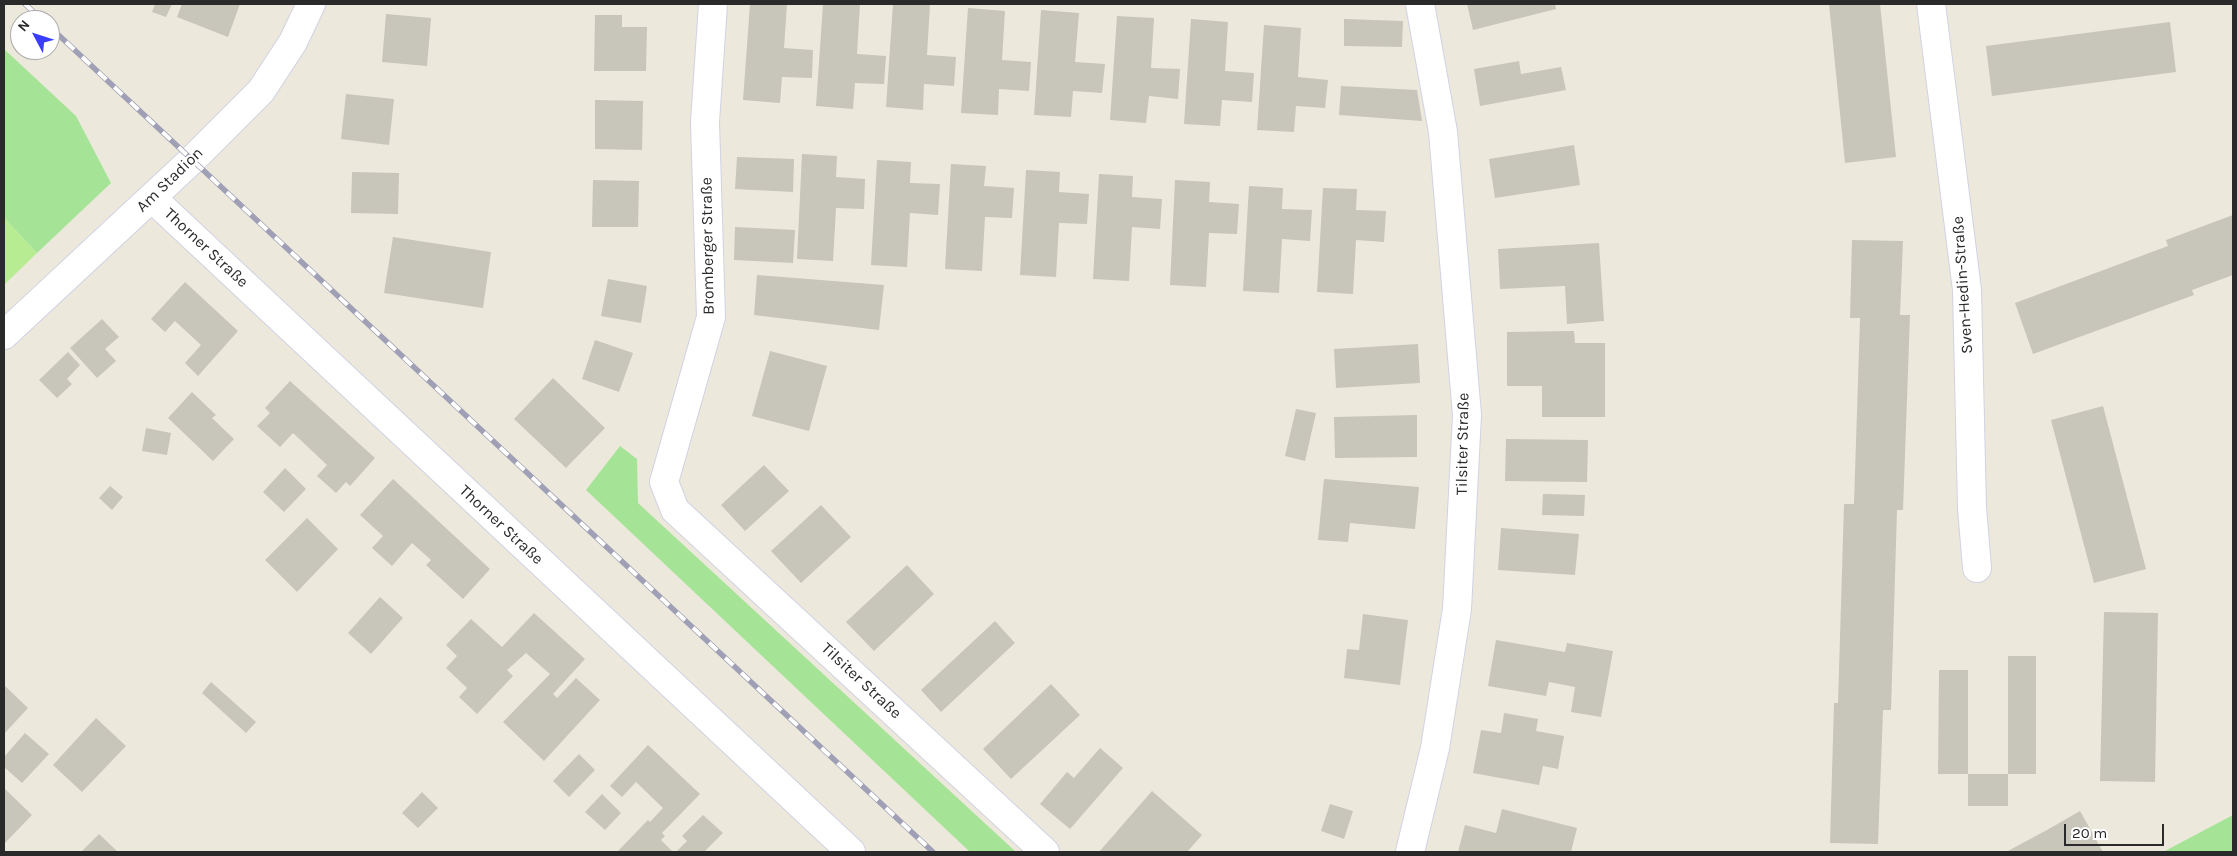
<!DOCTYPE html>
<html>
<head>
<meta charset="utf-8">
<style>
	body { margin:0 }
	#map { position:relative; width:2237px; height:856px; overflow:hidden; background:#ede8dc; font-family:Karla,sans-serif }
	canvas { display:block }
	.frame { position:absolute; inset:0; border:5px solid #2a2a2a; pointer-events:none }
	.north { position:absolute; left:10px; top:10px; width:50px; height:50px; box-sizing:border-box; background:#fff; border:1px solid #aaa; border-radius:50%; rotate:310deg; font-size:14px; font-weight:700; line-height:20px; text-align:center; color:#2a2a2a }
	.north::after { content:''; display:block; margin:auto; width:18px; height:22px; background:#393dfd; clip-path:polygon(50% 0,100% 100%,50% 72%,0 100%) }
	.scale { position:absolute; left:2064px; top:824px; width:100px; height:22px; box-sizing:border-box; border:2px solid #2a2a2a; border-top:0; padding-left:6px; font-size:15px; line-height:18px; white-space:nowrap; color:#2a2a2a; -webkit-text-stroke:4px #fff; paint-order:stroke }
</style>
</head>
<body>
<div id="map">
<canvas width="2237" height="856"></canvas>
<div class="frame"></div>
<div class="north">N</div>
<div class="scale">20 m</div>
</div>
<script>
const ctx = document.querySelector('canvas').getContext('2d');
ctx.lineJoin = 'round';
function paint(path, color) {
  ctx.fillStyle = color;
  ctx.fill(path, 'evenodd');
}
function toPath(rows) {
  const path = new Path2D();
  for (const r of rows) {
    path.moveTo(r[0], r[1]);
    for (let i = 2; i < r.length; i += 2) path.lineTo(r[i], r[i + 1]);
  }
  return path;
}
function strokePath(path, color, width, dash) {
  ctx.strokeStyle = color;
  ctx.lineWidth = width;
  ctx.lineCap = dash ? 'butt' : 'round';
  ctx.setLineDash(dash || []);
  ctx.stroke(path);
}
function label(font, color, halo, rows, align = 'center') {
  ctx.font = font + ' Karla,sans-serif';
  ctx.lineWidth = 4.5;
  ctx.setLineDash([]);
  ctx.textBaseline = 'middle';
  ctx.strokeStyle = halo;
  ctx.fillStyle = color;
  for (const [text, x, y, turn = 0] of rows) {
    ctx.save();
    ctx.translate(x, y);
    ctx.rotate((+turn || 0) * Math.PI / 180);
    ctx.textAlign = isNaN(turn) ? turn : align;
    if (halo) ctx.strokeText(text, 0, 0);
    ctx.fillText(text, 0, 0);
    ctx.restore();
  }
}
paint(toPath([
	[4,49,76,116,111,183,37,253,4,218],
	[620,446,637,459,638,503,1016,852,970,852,586,490],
	[2233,815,2233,852,2162,852,2163,852]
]), '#a5e497');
paint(toPath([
	[4,218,37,253,4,285]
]), '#b7ec93');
paint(toPath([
	[155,4,172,4,166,17,152,12],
	[182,4,240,4,228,37,177,17],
	[750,4,787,4,784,48,813,50,812,78,782,77,780,103,743,100],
	[823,4,860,4,857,54,886,56,884,84,855,83,853,109,816,106],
	[893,4,930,5,927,55,956,57,954,86,924,84,923,110,886,107],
	[1467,4,1555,4,1556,9,1473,30],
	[1829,4,1880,4,1896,157,1845,163],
	[968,8,1005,11,1002,60,1031,62,1029,91,999,89,998,115,961,113],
	[1041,10,1079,13,1075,62,1105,64,1102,93,1073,91,1071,117,1034,115],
	[386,14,431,18,427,66,382,62],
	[595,15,622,15,622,27,647,27,646,71,594,71],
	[1117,16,1154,18,1151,68,1180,69,1178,99,1149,96,1146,123,1110,120],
	[1191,19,1228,22,1225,71,1254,73,1252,102,1222,100,1220,126,1184,124],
	[1344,19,1403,21,1402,47,1344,46],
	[2170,22,2176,72,1992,96,1986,46],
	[1264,25,1301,28,1298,77,1328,80,1325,108,1296,106,1294,132,1257,130],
	[1519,61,1521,74,1561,67,1566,90,1480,106,1474,69],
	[1341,86,1417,90,1422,121,1339,115],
	[346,94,394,99,389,145,341,139],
	[595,100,643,101,642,150,595,149],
	[1574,145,1580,185,1495,198,1489,159],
	[802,154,837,156,836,177,865,179,864,209,836,208,833,261,797,259],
	[737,157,794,159,793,192,735,189],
	[877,160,911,162,910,183,940,184,938,215,910,213,907,267,871,265],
	[951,164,986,166,984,186,1014,188,1012,218,985,217,982,271,945,269],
	[1026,170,1060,172,1059,192,1089,194,1087,224,1059,223,1056,277,1020,275],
	[352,172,399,173,398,214,351,213],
	[1099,174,1133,176,1132,197,1162,199,1160,229,1132,227,1129,281,1093,279],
	[593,180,639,181,638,227,592,227],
	[1175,180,1210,182,1209,202,1239,204,1237,234,1209,233,1206,287,1170,285],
	[1249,186,1283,188,1282,209,1312,210,1310,241,1282,239,1279,293,1243,291],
	[1323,188,1357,189,1356,210,1386,211,1384,242,1356,240,1353,294,1317,292],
	[2233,215,2233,275,2192,290,2194,295,2033,354,2015,303,2168,246,2166,240],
	[735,227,795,230,793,263,734,260],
	[393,237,491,252,483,308,384,293],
	[1852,240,1903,241,1900,315,1910,315,1903,510,1897,510,1891,710,1883,710,1878,844,1830,843,1834,703,1838,703,1844,504,1854,504,1860,318,1850,318],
	[1599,243,1604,321,1567,324,1565,286,1500,289,1498,249],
	[757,275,884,285,879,330,754,315],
	[608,279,647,286,641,323,601,316],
	[185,282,238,331,198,376,185,363,201,345,175,321,165,332,151,319],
	[102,319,119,337,105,349,116,361,97,378,70,348],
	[1574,331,1575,343,1605,343,1605,417,1542,417,1542,386,1507,386,1507,332],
	[595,340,633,353,619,392,582,379],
	[1418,344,1420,383,1336,388,1334,349],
	[770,351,827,366,809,431,752,416],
	[68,352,80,365,67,379,72,384,57,398,39,380],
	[553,378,605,428,566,468,514,419],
	[290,381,375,458,350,486,346,482,336,493,317,476,327,465,293,433,280,447,257,426,270,413,265,408],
	[192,392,216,415,212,418,234,439,213,461,168,418],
	[2103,406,2146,569,2094,583,2051,420],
	[1296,409,1316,413,1305,461,1285,456],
	[1417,415,1417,457,1335,458,1334,417],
	[146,428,171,433,167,455,142,451],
	[1506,439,1588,440,1587,482,1505,481],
	[764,465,789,491,745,531,721,505],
	[285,468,306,489,284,512,263,492],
	[393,479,490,569,463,599,426,565,431,560,412,543,392,566,372,548,383,536,360,515],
	[1324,479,1419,487,1415,529,1350,523,1348,542,1318,540],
	[110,486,123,497,112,510,99,498],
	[1543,494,1585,495,1584,516,1542,515],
	[821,505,851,537,801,583,771,551],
	[307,518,338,549,297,592,265,560],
	[1501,528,1579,534,1575,575,1498,570],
	[907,565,934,594,874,651,846,622],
	[380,597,403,618,371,654,348,633],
	[2104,612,2158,613,2155,782,2100,781],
	[534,613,585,659,553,694,557,698,576,678,600,700,544,761,503,722,550,674,526,653,507,670,513,676,477,714,459,697,467,688,446,668,457,656,446,645,471,619,502,647],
	[1363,614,1408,620,1400,685,1344,678,1347,649,1359,650],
	[995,621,1015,643,941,712,921,690],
	[1496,640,1565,652,1567,643,1613,651,1601,717,1571,712,1575,687,1549,682,1546,696,1488,686],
	[2008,656,2036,656,2036,774,2008,774],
	[1939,670,1968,670,1968,774,1938,774],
	[211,682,256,722,246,733,202,693],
	[1051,684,1080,715,1011,779,983,749],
	[5,686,28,708,4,734,4,688],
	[1504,713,1538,719,1536,731,1564,736,1558,769,1543,766,1539,785,1473,773,1481,730,1501,733],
	[96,718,126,746,82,792,53,765],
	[25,733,49,754,22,783,4,767,4,757],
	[648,745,700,794,662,833,665,836,661,840,673,852,617,852,648,820,650,822,663,808,636,782,622,797,610,786],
	[1100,748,1123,768,1070,829,1040,804,1067,772,1074,778],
	[579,754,595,770,569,797,553,781],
	[1968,774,2008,774,2008,806,1968,806],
	[4,788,32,815,4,844],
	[1152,791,1202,835,1187,852,1099,852],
	[422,792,438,808,418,828,402,813],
	[602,794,621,813,605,830,585,812],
	[1330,804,1353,811,1344,839,1321,831],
	[1502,809,1577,828,1571,852,1458,852,1465,825,1496,833],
	[2080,811,2103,852,2006,852,2047,830],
	[703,815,723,833,704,852,676,852,687,841,682,836],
	[99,834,118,852,81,852]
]), '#c8c5bb');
const street = toPath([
	[713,4,705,122,711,317,664,482,675,510,1045,852],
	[1931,4,1967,290,1972,508,1977,568],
	[152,198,851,852],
	[4,335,192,160,261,91,293,42,311,4],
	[1410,852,1435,748,1457,609,1467,415,1443,132,1420,4]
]);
strokePath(street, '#d1d2e3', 30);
strokePath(street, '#fff', 28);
const rail = toPath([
	[25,4,42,20],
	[50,27,933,852]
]);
strokePath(rail, '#9f9fb5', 5.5);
strokePath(rail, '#fff', 4, [11]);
label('16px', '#2a2a2a', '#fff', [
	["Am Stadion",170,180,-44],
	["Bromberger Straße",708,246,-91],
	["Thorner Straße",206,248,43],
	["Sven-Hedin-Straße",1963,285,-94],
	["Tilsiter Straße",1463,444,-89],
	["Thorner Straße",501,525,43],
	["Tilsiter Straße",861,681,43]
]);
</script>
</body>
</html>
